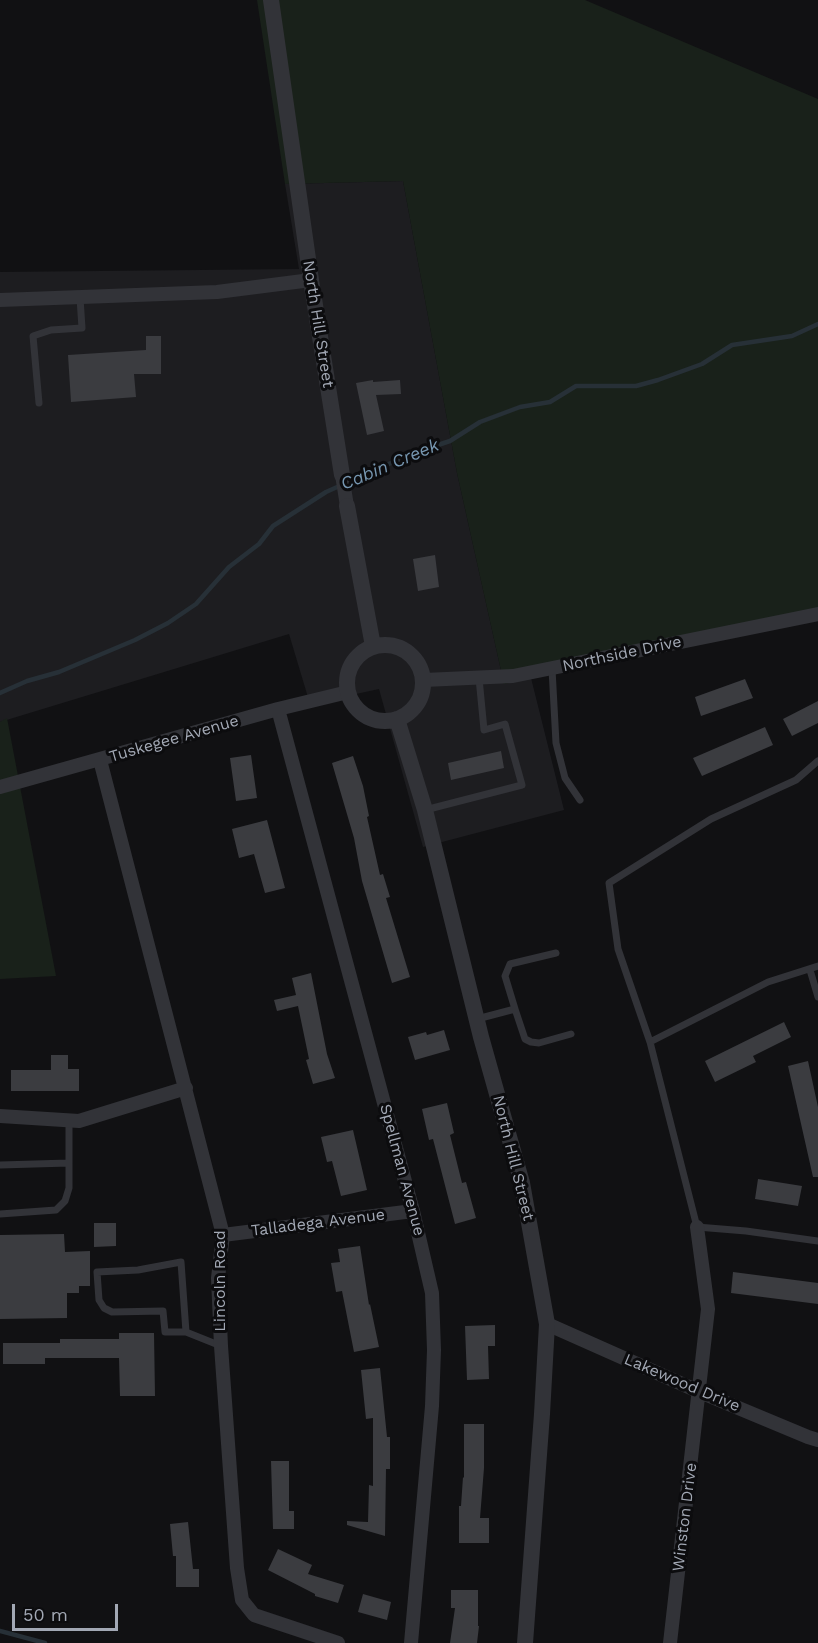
<!DOCTYPE html>
<html>
<head>
<meta charset="utf-8">
<style>
	body { margin:0 }
	#map { position:relative; width:818px; height:1643px; overflow:hidden; background:#111113; font-family:"Work Sans",sans-serif }
	canvas { display:block }
	.scale { position:absolute; left:12px; top:1604px; width:106px; height:27px; box-sizing:border-box; border:3px solid #a2a8b4; border-top:0; padding-left:8px; font-size:18px; line-height:21px; white-space:nowrap; color:#a2a8b4; -webkit-text-stroke:4px #0c0c0e; paint-order:stroke }
</style>
</head>
<body>
<div id="map">
<canvas width="818" height="1643"></canvas>
<div class="scale">50 m</div>
</div>
<script>
const ctx = document.querySelector('canvas').getContext('2d');
ctx.lineJoin = 'round';
function paint(path, color) {
  ctx.fillStyle = color;
  ctx.fill(path, 'evenodd');
}
function toPath(rows) {
  const path = new Path2D();
  for (const r of rows) {
    if (r.length === 3) {
      path.moveTo(r[0] + r[2], r[1]);
      path.arc(r[0], r[1], r[2], 0, 2 * Math.PI);
      continue;
    }
    path.moveTo(r[0], r[1]);
    for (let i = 2; i < r.length; i += 2) path.lineTo(r[i], r[i + 1]);
  }
  return path;
}
function strokePath(path, color, width, dash) {
  ctx.strokeStyle = color;
  ctx.lineWidth = width;
  ctx.lineCap = dash ? 'butt' : 'round';
  ctx.setLineDash(dash || []);
  ctx.stroke(path);
}
function label(font, color, halo, rows, align = 'center') {
  ctx.font = font + ' "Work Sans",sans-serif';
  ctx.lineWidth = 6;
  ctx.setLineDash([]);
  ctx.textBaseline = 'middle';
  ctx.strokeStyle = halo;
  ctx.fillStyle = color;
  for (const [text, x, y, turn = 0] of rows) {
    ctx.save();
    ctx.translate(x, y);
    ctx.rotate((+turn || 0) * Math.PI / 180);
    ctx.textAlign = isNaN(turn) ? turn : align;
    if (halo) ctx.strokeText(text, 0, 0);
    ctx.fillText(text, 0, 0);
    ctx.restore();
  }
}
paint(toPath([
	[403,181,457,473,504,684,531,678,564,810,423,847,379,689,310,704,289,634,0,722,0,272,299,269,285,184]
]), '#1d1d20');
paint(toPath([
	[257,0,585,0,818,99,818,613,504,684,457,473,403,181,285,184],
	[7,718,56,976,0,979,0,722]
]), '#19211a');
strokePath(toPath([
	[0,693,27,681,59,672,135,640,168,623,196,604,229,567,259,544,273,526,326,492,411,454,450,441,480,422,520,407,550,402,576,386,636,386,658,380,702,364,732,345,792,336,818,324],
	[0,1631,45,1643]
]), '#273037', 4.5);
paint(toPath([
	[146,336,161,336,161,374,134,374,136,397,71,402,68,355,146,350],
	[373,380,373,382,400,380,401,394,376,395,384,431,367,435,356,383],
	[435,555,439,587,418,591,413,559],
	[745,679,753,698,701,716,695,697],
	[818,701,818,723,792,736,783,719],
	[765,727,773,745,702,776,693,758],
	[501,751,504,768,451,780,448,763],
	[251,755,257,798,236,801,230,758],
	[353,756,363,786,369,816,367,817,380,875,383,874,390,897,386,898,410,977,392,983,362,881,354,838,332,763],
	[267,820,285,888,265,893,254,854,239,858,232,829],
	[311,973,327,1054,335,1078,313,1084,306,1060,309,1059,298,1006,277,1011,274,1000,296,995,292,978],
	[784,1022,791,1037,753,1056,756,1062,715,1082,705,1061],
	[444,1030,450,1050,415,1060,408,1037,426,1032,427,1035],
	[51,1055,68,1055,68,1069,79,1069,79,1091,11,1091,11,1070,51,1070],
	[808,1061,818,1107,818,1177,813,1177,788,1066],
	[447,1103,454,1133,450,1135,462,1183,466,1182,476,1218,455,1224,433,1139,429,1140,422,1109],
	[353,1130,367,1190,341,1196,332,1161,327,1162,321,1137],
	[758,1179,802,1186,798,1206,755,1199],
	[94,1223,116,1223,116,1246,94,1247],
	[64,1234,65,1252,90,1251,90,1286,79,1286,79,1293,67,1293,67,1318,0,1319,0,1235],
	[360,1246,369,1305,370,1304,379,1347,354,1352,342,1291,336,1292,331,1263,340,1262,338,1249],
	[733,1272,818,1283,818,1304,731,1293],
	[495,1325,495,1346,488,1346,489,1379,467,1380,465,1326],
	[119,1333,154,1333,155,1396,120,1396,119,1358,45,1358,45,1364,3,1364,3,1343,60,1343,60,1339,119,1339],
	[380,1368,387,1437,390,1437,390,1469,386,1469,385,1536,347,1525,347,1521,368,1522,369,1485,373,1486,373,1418,366,1419,361,1370],
	[464,1424,484,1424,484,1468,480,1518,489,1518,489,1543,459,1543,459,1506,461,1506,463,1477,464,1478],
	[271,1461,289,1461,289,1511,294,1511,294,1529,273,1529],
	[188,1522,193,1569,199,1569,199,1587,176,1587,176,1556,173,1556,170,1524],
	[278,1549,312,1565,308,1574,344,1585,338,1603,315,1596,315,1594,268,1570],
	[451,1590,478,1590,478,1626,479,1626,477,1643,450,1643,455,1608,451,1608],
	[363,1594,391,1602,387,1620,358,1612]
]), '#3b3c40');
strokePath(toPath([
	[39,403,33,336,51,330,82,328,80,298],
	[552,669,556,743,565,778,580,800],
	[818,761,796,780,711,819,609,883,618,949,650,1042,697,1227,746,1231,818,1241],
	[425,810,522,785,505,724,484,730,479,678],
	[810,970,818,997],
	[515,1009,525,1039,531,1042,539,1043,571,1034],
	[477,1019,515,1009,505,976,510,964,556,953],
	[650,1042,768,982,818,966],
	[0,1165,69,1163],
	[0,1214,56,1210,65,1201,69,1188,69,1120],
	[186,1332,181,1262,138,1270,97,1272,99,1300,104,1308,112,1312,163,1311,165,1332,186,1332,221,1346]
]), '#323338', 7);
strokePath(toPath([
	[0,300,217,292,311,280],
	[342,475,347,506],
	[424,680,513,676,818,614],
	[278,709,413,1211,432,1293,434,1350,432,1406,411,1643],
	[100,760,223,1235,218,1278,221,1346,237,1568,242,1600,254,1615,338,1643],
	[0,787,278,709,348,692],
	[0,1116,79,1121,186,1088],
	[223,1235,413,1211],
	[547,1324,700,1392,808,1437,818,1440],
	[670,1643,708,1309,697,1227]
]), '#323338', 14);
strokePath(toPath([
	[271,0,311,280,342,475],
	[347,506,373,646],
	[385,683,38],
	[397,719,425,810,481,1037,522,1183,547,1324,542,1414,525,1643]
]), '#323338', 16);
label('16px', '#a2a8b4', '#0c0c0e', [
	["North Hill Street",318,324,81],
	["Northside Drive",622,654,-12],
	["Tuskegee Avenue",174,739,-16],
	["North Hill Street",513,1158,76],
	["Spellman Avenue",402,1170,75],
	["Talladega Avenue",318,1223,-7],
	["Lincoln Road",220,1281,-90],
	["Lakewood Drive",682,1383,23],
	["Winston Drive",685,1517,-83]
]);
label('italic 18px', '#7797b1', '#0c0c0e', [
	["Cabin Creek",390,465,-23]
]);
</script>
</body>
</html>
